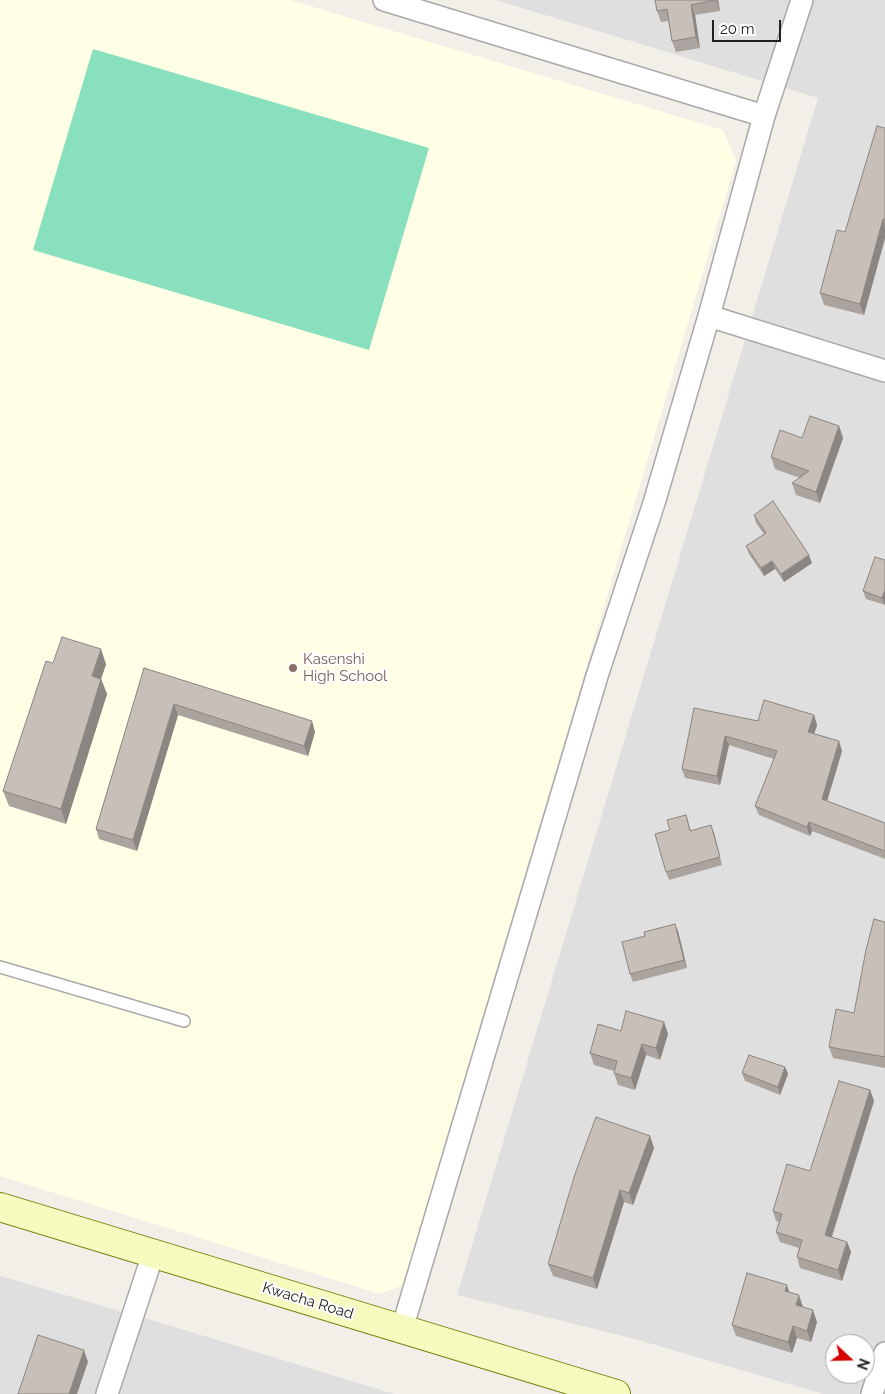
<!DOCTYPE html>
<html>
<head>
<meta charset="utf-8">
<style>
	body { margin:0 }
	#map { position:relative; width:885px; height:1394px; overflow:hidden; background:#f2efe9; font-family:Raleway,sans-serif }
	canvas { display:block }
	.north { position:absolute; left:825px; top:1334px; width:50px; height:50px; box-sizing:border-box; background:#fff; border:1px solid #a7a7a7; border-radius:50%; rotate:111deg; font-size:14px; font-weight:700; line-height:20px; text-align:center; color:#222 }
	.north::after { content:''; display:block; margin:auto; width:18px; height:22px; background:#d40000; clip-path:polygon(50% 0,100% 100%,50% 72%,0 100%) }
	.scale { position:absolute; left:712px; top:20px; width:69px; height:22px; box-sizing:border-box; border:2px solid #222; border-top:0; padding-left:6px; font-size:15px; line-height:18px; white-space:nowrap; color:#222; -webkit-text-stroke:4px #fff; paint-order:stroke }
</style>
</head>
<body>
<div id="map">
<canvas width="885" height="1394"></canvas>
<div class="north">N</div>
<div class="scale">20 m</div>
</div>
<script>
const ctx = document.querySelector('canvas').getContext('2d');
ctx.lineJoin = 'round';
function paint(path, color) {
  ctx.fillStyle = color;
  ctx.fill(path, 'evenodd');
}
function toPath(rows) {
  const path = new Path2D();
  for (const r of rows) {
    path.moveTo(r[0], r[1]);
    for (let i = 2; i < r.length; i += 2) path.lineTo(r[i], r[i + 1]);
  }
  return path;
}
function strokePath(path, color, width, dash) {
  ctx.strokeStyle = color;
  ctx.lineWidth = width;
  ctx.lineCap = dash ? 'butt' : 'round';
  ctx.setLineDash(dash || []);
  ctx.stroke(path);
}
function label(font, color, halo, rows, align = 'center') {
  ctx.font = font + ' Raleway,sans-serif';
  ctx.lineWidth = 4;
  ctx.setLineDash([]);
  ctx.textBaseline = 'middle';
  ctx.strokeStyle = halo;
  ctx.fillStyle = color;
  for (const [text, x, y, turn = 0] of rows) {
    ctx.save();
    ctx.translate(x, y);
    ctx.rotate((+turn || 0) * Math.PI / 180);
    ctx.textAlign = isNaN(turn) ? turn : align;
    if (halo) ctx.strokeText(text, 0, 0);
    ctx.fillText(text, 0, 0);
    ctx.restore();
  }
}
paint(toPath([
	[496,0,885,0,885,1394,823,1394,635,1339,457,1295,818,98],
	[835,1344,865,1344,865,1374,835,1374],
	[0,1276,178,1328,394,1394,0,1394]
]), '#e0dfdf');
paint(toPath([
	[0,0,290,0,723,130,736,161,403,1285,380,1294,0,1176]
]), '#ffffe5');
paint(toPath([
	[93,49,429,148,369,350,33,250]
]), '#88e0be');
const lane = toPath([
	[0,967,184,1021]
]);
const street = toPath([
	[384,0,764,116],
	[709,316,885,371],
	[402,1329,597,676,654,503,709,316,764,116,802,0],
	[107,1394,153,1254],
	[872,1394,885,1353]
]);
const secondary = toPath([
	[0,1207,616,1394]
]);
strokePath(lane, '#a9a9a9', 14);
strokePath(street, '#a9a9a9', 24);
strokePath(secondary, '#707d05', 30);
strokePath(lane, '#fff', 11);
strokePath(street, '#fff', 21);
strokePath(secondary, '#f7fabf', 28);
paint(toPath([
	[655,0,718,0,720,11,695,15,700,48,676,52,672,41,668,21,661,22,657,11],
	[885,128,885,238,864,315,824,305,820,293,845,232],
	[839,426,843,438,820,503,796,495,792,483,800,478,775,469,771,457,802,438],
	[754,515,812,563,784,582,775,569,764,576,749,554,746,546,764,534,756,523],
	[885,560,885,605,866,599,863,591],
	[53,663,106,664,101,679,107,694,66,824,9,806,3,791],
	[144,668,315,732,308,756,178,715,137,851,99,839,96,829],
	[694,708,758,721,814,715,817,725,814,734,842,751,827,801,885,823,885,859,812,831,810,836,759,815,755,806,774,759,729,745,720,785,685,778,682,769],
	[686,815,691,831,714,833,722,865,669,880,666,872,670,830],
	[885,922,885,1068,833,1058,829,1047,854,1013],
	[678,931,687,968,633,982,630,974],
	[664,1022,668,1034,660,1060,646,1055,635,1090,618,1085,614,1073,614,1071,594,1065,590,1053,621,1031],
	[785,1067,788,1074,780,1095,745,1081,742,1073],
	[870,1090,874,1101,832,1237,847,1242,851,1252,842,1281,800,1268,797,1257,799,1248,780,1242,776,1232,779,1222,776,1221,773,1211,810,1171],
	[650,1136,654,1148,633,1205,624,1202,597,1289,553,1276,548,1264],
	[789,1292,817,1322,811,1342,797,1338,792,1353,736,1336,732,1325]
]), '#aba49e');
paint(toPath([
	[716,0,718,0,720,11],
	[691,5,695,15,700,48,696,37],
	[883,219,885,225,885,238,864,315,860,304],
	[839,426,843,438,820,503,816,492],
	[809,555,812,563,784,582,781,574],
	[772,561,775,569,764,576,761,568],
	[885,590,885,605,882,598],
	[101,649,106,664,101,679,107,694,66,824,61,809,92,676],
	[174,704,178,715,137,851,133,840],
	[814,715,817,725,812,741,808,732],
	[312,721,315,732,308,756,304,746],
	[725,736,729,745,720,785,717,776],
	[839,741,842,751,825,808,822,799],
	[809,822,812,831,810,836,807,827],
	[711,825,714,833,722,865,720,857],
	[675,924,678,931,687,968,684,960],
	[664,1022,668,1034,660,1060,656,1048],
	[642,1044,646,1055,635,1090,631,1078],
	[785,1067,788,1074,780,1095,778,1087],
	[870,1090,874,1101,829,1245,825,1235],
	[650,1136,654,1148,633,1205,629,1193],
	[620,1190,624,1202,597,1289,593,1278],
	[847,1242,851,1252,842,1281,838,1270],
	[787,1285,791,1297,785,1291],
	[799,1295,803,1307,800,1317,796,1305],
	[813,1310,817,1322,811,1342,807,1331],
	[793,1326,797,1338,792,1353,788,1342],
	[84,1350,88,1362,77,1394,69,1394]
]), '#8b8681');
const building = toPath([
	[655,0,715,0,691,5,696,37,672,41,667,9,657,11,655,0],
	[877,126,885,128,885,220,883,219,860,304,820,293,837,230,845,232,877,126],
	[810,416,839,426,816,492,792,483,809,471,771,457,780,430,802,438,810,416],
	[773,501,809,555,781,574,772,561,761,568,746,546,766,533,754,515,773,501],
	[875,557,885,560,885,590,882,598,863,591,875,557],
	[62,637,101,649,92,676,101,679,61,809,3,791,46,661,53,663,62,637],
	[144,668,312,721,304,746,174,704,133,840,96,829,144,668],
	[764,700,814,715,808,732,839,741,822,799,885,823,885,851,809,822,807,827,755,806,777,751,725,736,717,776,682,769,694,708,758,721,764,700],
	[686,815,690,831,711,825,720,857,666,872,655,834,670,830,667,820,686,815],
	[874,919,885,922,885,1057,829,1047,836,1009,854,1013,866,950,874,919],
	[675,924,684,960,630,974,622,942,645,936,644,932,675,924],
	[626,1011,664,1022,656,1048,642,1044,631,1078,614,1073,617,1061,590,1053,598,1024,621,1031,626,1011],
	[749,1055,785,1067,778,1087,742,1073,749,1055],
	[839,1081,870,1090,825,1235,847,1242,838,1270,797,1257,802,1240,776,1232,782,1214,773,1211,787,1164,810,1171,839,1081],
	[596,1117,650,1136,629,1193,620,1190,593,1278,548,1264,575,1174,596,1117],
	[747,1273,787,1285,785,1291,799,1295,796,1305,813,1310,807,1331,793,1326,788,1342,732,1325,747,1273],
	[38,1335,84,1350,69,1394,18,1394,38,1335]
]);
paint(building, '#c7bfb8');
strokePath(building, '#8b8681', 1);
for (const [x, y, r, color] of [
	[293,668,5,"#8d6e63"]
]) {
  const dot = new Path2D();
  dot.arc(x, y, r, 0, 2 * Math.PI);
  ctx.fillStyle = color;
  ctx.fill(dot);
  strokePath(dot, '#fff', 2);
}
label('15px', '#785e54', '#fff', [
	["Kasenshi",303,659],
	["High School",303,676]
], 'left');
label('15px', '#222', '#fff', [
	["Kwacha Road",308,1301,17]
]);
</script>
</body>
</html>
